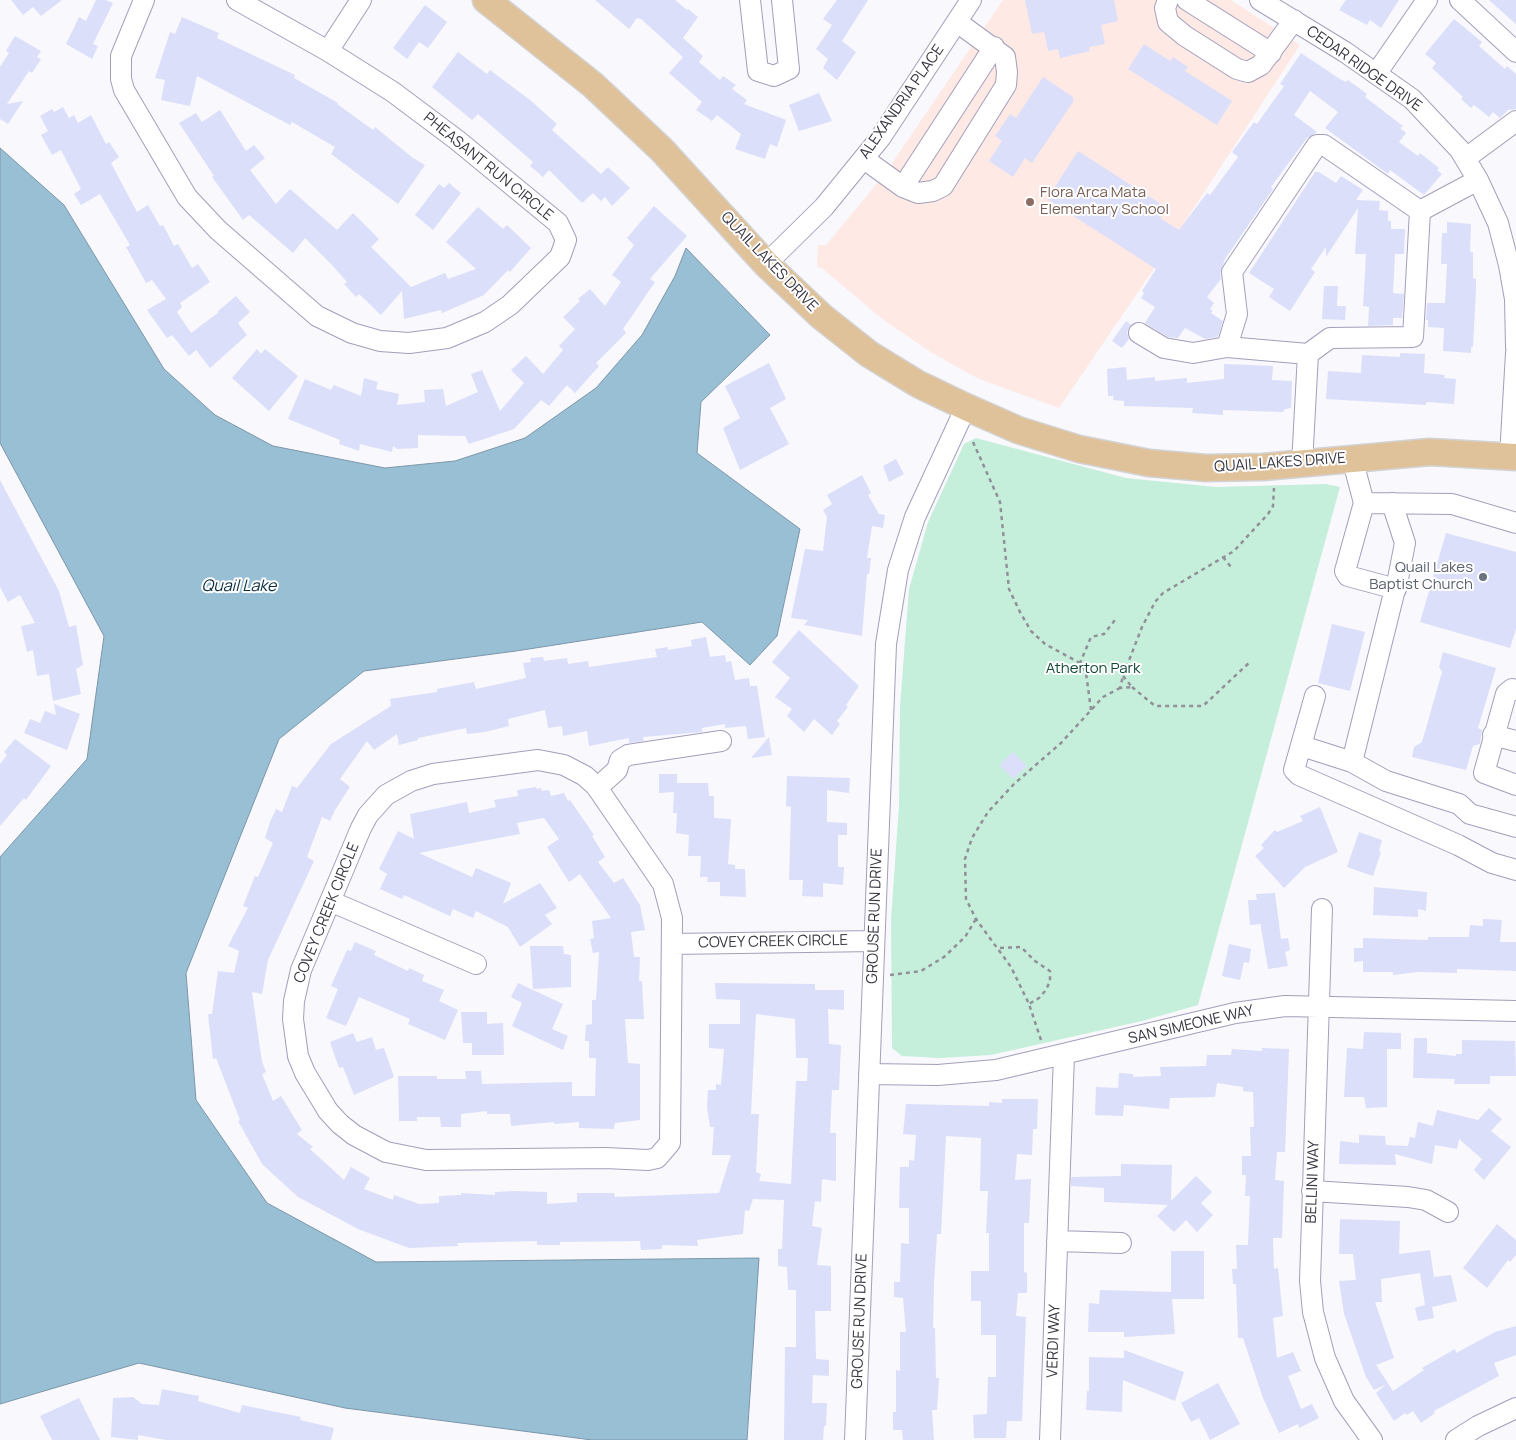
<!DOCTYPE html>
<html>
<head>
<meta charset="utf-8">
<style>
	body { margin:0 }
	canvas { display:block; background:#f8f8fd }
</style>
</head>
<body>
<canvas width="1516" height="1440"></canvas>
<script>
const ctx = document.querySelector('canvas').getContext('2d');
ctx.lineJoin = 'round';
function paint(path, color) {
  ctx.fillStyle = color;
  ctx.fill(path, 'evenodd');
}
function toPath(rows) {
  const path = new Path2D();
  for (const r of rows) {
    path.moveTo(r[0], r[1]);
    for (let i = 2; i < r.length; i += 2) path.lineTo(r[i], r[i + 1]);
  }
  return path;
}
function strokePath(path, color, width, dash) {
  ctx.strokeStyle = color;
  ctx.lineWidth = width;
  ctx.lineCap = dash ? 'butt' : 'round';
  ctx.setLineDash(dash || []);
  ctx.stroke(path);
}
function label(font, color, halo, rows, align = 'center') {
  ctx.font = font + ' Manrope,sans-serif';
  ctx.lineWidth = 4;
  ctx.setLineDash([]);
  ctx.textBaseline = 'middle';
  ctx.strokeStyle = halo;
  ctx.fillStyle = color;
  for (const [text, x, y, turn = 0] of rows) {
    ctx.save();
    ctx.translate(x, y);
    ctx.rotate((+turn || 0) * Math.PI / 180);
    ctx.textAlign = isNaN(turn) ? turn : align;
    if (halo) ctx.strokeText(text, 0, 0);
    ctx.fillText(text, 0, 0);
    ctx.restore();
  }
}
paint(toPath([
	[1003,0,1231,0,1300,45,1160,260,1059,408,979,379,932,353,881,318,823,269,817,266,818,245,826,245,884,175]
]), '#fee9e5');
paint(toPath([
	[976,438,1126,478,1216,487,1326,484,1340,487,1198,1005,1142,1021,991,1055,940,1058,902,1056,892,1048,891,920,899,805,900,706,909,589,928,522,964,444]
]), '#c6efdb');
const water = toPath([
	[0,148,64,205,164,369,215,415,273,446,385,468,455,461,525,438,596,388,642,335,675,276,686,248,770,335,701,402,697,453,800,529,777,636,750,665,702,622,516,651,364,671,279,739,186,973,196,1100,267,1203,376,1262,759,1258,747,1440,592,1440,345,1408,139,1363,0,1404,0,857,87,759,104,636,0,443,0,148]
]);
paint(water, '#99bfd5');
strokePath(water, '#7c96a9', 1);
paint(toPath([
	[11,0,62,0,41,16,33,7,23,15],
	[96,0,106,0,113,3,93,44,98,46,92,59,66,44,79,17,86,21],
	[595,0,675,0,687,10,688,9,698,17,683,38,703,56,699,62,720,80,723,76,736,85,732,89,747,100,744,104,786,120,777,147,770,144,765,159,735,149,741,134,717,115,712,121,696,110,702,102,669,73,683,57,641,19,637,18,629,29],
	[837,0,868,0,842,41,856,52,837,80,823,68,828,59,816,49,832,25,823,19],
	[1025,0,1114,0,1118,21,1101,25,1105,44,1089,47,1090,51,1060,58,1058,49,1048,51,1044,32,1032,34],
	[1346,0,1399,0,1381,28,1370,20,1367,25,1339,10],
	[1489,0,1516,0,1516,24,1508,17],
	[425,5,447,22,428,48,419,42,407,59,393,48],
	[182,17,219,33,217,38,295,75,294,78,338,103,337,104,373,130,375,127,413,158,425,165,398,204,331,154,335,147,292,122,290,125,197,76,190,106,161,100,165,80,155,78,170,32,175,34],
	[1454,19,1482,42,1479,46,1505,69,1507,66,1516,74,1516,109,1508,110,1500,118,1493,112,1489,117,1474,105,1471,108,1461,99,1463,97,1432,68,1436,63,1425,54],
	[15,36,41,51,37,57,41,59,32,73,29,71,7,104,23,101,8,124,0,119,0,67,9,53,6,51],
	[1144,44,1170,61,1173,57,1188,67,1185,71,1232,101,1217,125,1128,69],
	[458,52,487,74,490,70,530,100,557,124,552,130,601,174,608,167,630,188,612,206,605,197,601,201,593,193,582,203,549,170,543,177,530,166,533,162,478,114,472,120,432,87],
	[1301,53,1340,79,1346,82,1348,80,1367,94,1365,97,1403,126,1400,128,1406,133,1399,142,1418,156,1420,153,1439,168,1437,170,1442,174,1424,195,1390,170,1388,174,1325,128,1338,112,1310,91,1294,115,1317,132,1307,138,1271,187,1273,189,1225,259,1220,273,1221,279,1207,297,1214,303,1210,309,1213,311,1211,313,1223,321,1219,334,1217,337,1205,339,1185,328,1178,338,1168,337,1145,323,1155,307,1141,298,1144,293,1142,291,1156,269,1047,199,1078,151,1167,208,1160,218,1179,230,1207,193,1210,195,1238,157,1232,152,1254,122,1257,124,1284,86,1280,84],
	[1043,77,1073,97,1073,102,1032,163,1025,158,1013,177,989,161,1002,141,995,136,1010,114,1016,118],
	[819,93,832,121,799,131,789,105],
	[63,107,69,118,74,115,78,123,91,115,106,144,109,142,119,157,111,163,137,212,148,205,160,226,163,225,174,246,178,244,192,268,198,264,210,282,180,303,182,307,177,312,191,333,219,312,218,311,236,296,250,312,238,323,247,335,210,368,196,350,189,356,172,335,167,338,147,310,166,299,152,280,146,283,126,247,130,245,100,194,81,205,74,194,81,189,61,150,52,155,41,135,48,131,40,116,52,109,54,112],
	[220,110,246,151,254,145,265,158,250,170,276,204,290,189,337,230,353,213,379,239,371,247,411,287,445,273,448,279,476,269,446,242,478,207,503,229,507,225,531,248,510,272,508,270,484,295,442,313,441,310,404,319,402,291,381,315,359,294,356,297,344,284,347,282,332,265,305,238,293,253,249,215,243,220,212,177,214,176,179,123,196,113,202,122],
	[1315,172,1319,172,1336,183,1341,176,1363,190,1356,200,1380,201,1379,210,1388,211,1388,221,1391,221,1391,229,1405,229,1404,254,1395,254,1393,293,1404,294,1402,318,1393,318,1393,325,1368,326,1369,307,1363,306,1366,254,1355,254,1358,208,1326,257,1326,247,1311,269,1315,272,1290,311,1269,297,1274,289,1249,273],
	[449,183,461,193,433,230,415,215,439,184,444,188],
	[654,206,687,236,650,279,655,282,623,329,626,333,596,363,599,366,575,393,567,385,549,406,541,400,514,429,469,444,465,436,418,435,418,448,397,449,393,446,392,452,360,444,359,451,339,444,340,440,288,419,305,379,331,390,334,385,361,396,364,378,378,382,376,389,399,394,397,405,425,402,424,390,443,389,446,406,478,392,471,374,482,370,500,411,524,383,511,370,526,356,543,374,563,350,559,346,575,329,563,317,580,301,578,299,590,289,605,306,621,282,612,275,634,245,627,238],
	[1447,222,1471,224,1470,252,1473,252,1473,278,1476,279,1476,290,1473,347,1471,347,1471,353,1443,351,1444,328,1428,327,1428,320,1426,320,1427,303,1445,303,1447,264,1441,264,1442,233,1447,233],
	[1324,286,1338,286,1337,306,1346,306,1345,320,1322,319],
	[1126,321,1131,325,1127,332,1129,339,1122,348,1112,341],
	[257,349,261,354,265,349,298,376,269,411,232,378],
	[1400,353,1425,354,1424,373,1445,375,1444,378,1456,379,1454,404,1426,402,1426,405,1326,399,1328,371,1361,373,1362,355,1400,357],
	[769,363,786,399,770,408,789,444,740,470,723,428,740,418,725,386],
	[1224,364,1273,366,1272,380,1292,381,1291,408,1285,409,1283,412,1223,410,1223,415,1192,413,1193,408,1124,406,1124,401,1113,400,1114,396,1108,396,1107,369,1126,367,1127,380,1155,377,1155,381,1187,378,1187,383,1224,379],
	[896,459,904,474,889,482,883,466],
	[862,475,871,493,868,495,879,514,885,515,883,528,872,526,867,558,871,558,869,574,867,574,862,636,804,625,808,620,791,618,805,549,823,551,827,517,823,510,832,504,827,495],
	[0,480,59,591,69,627,76,625,83,665,76,669,81,694,53,701,49,674,37,676,33,650,27,652,21,626,35,623,20,595,8,602,0,587],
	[1446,533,1516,552,1516,629,1510,648,1420,622],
	[1332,624,1365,632,1350,691,1318,683],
	[799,630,859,686,846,705,848,707,837,721,840,724,832,735,814,719,804,732,787,716,792,709,775,697,790,678,772,662],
	[706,637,710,657,725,655,726,662,731,661,735,680,749,678,750,686,757,686,765,737,748,739,746,726,725,728,725,724,702,728,702,732,643,737,644,741,629,743,629,738,589,746,587,731,563,736,562,726,548,728,545,710,508,719,509,726,485,732,467,734,466,728,418,738,418,740,399,745,397,734,374,750,367,741,340,779,350,787,335,810,330,821,322,817,307,857,314,861,268,960,262,994,252,992,262,1062,266,1072,262,1074,273,1101,281,1096,302,1130,297,1134,313,1147,310,1149,344,1180,351,1167,370,1178,364,1189,393,1200,394,1195,419,1204,439,1203,439,1196,461,1195,461,1193,495,1195,495,1192,513,1191,547,1192,547,1204,577,1202,577,1193,614,1193,615,1197,719,1193,731,1155,712,1155,714,1127,710,1127,707,1107,708,1090,716,1090,716,1084,721,1085,724,1049,709,1048,709,1024,740,1024,740,1000,716,999,715,983,815,984,815,990,844,990,844,1010,828,1009,829,1044,841,1045,839,1090,832,1090,830,1133,836,1133,836,1181,822,1179,821,1202,815,1201,812,1226,822,1228,817,1265,831,1266,831,1311,815,1311,816,1359,829,1360,829,1376,813,1375,812,1403,827,1403,826,1426,824,1426,823,1440,784,1440,785,1347,796,1347,796,1290,788,1290,787,1267,778,1266,778,1249,782,1249,784,1200,753,1199,749,1211,745,1210,743,1234,697,1240,698,1246,662,1245,662,1249,641,1250,640,1241,560,1242,560,1245,537,1245,537,1241,457,1243,458,1246,409,1248,358,1229,298,1197,262,1164,238,1121,240,1120,216,1058,213,1059,208,1014,212,1014,218,971,234,973,239,951,228,946,248,908,243,906,255,876,258,877,273,843,265,838,270,822,276,809,282,812,292,786,297,788,331,744,391,706,390,699,437,692,437,689,474,682,476,689,526,678,523,663,531,662,530,658,543,657,544,661,567,658,568,664,588,661,589,667,657,657,655,649,668,647,668,650,692,646,691,640],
	[756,1014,795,1019,796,1058,808,1058,807,1081,796,1081,791,1184,759,1181,761,1174,756,1172,759,1114,751,1114],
	[1443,652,1496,668,1478,728,1482,730,1480,744,1473,746,1466,770,1412,757,1414,747,1422,742,1442,672,1439,667],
	[54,704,80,714,67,750,24,733,30,719,40,723,45,711,56,715],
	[769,737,772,755,751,758],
	[15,739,51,766,26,800,24,798,0,826,0,764,7,755,4,752],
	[1013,752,1027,766,1013,779,999,765],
	[659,774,677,774,677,783,708,783,709,796,714,796,714,818,731,819,728,864,735,865,735,869,745,869,746,897,720,896,720,882,707,882,708,877,700,877,701,856,688,856,689,835,676,833,677,813,673,813,674,792,659,793],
	[787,776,850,778,849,793,827,790,827,822,847,823,847,835,838,835,838,867,844,867,843,885,823,883,823,897,802,896,803,880,789,880,791,807,786,806],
	[536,787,537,789,541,788,542,791,549,790,551,796,564,793,568,801,570,800,594,835,592,836,605,857,598,862,614,883,623,878,640,905,645,930,631,932,634,957,640,957,639,981,642,981,644,1019,625,1019,628,1063,640,1064,640,1120,615,1123,614,1129,579,1128,579,1122,554,1124,554,1122,511,1126,510,1114,487,1114,487,1111,461,1114,461,1127,441,1127,440,1117,417,1117,417,1121,399,1121,398,1076,437,1076,437,1079,466,1079,465,1071,481,1071,482,1084,572,1082,572,1096,595,1096,596,1058,589,1058,589,1041,585,1041,586,1025,592,1024,592,1000,596,1000,599,952,593,953,590,939,594,938,592,921,611,918,580,874,569,882,547,847,559,839,544,818,517,823,520,834,419,853,472,877,476,868,511,883,503,904,540,883,557,908,545,915,552,924,520,947,508,927,476,911,473,918,453,909,450,916,404,895,402,899,380,889,387,874,379,869,398,831,414,839,410,814,467,802,469,813,496,807,494,800,518,796,517,790],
	[1320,807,1338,852,1305,867,1284,888,1255,856,1264,848,1261,845,1275,830,1277,832,1303,821,1300,816],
	[1359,832,1382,840,1379,851,1381,852,1373,876,1347,867],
	[1374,887,1427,892,1426,911,1418,909,1418,917,1373,915],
	[1275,893,1281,939,1288,938,1290,950,1285,952,1288,966,1268,969,1260,922,1260,924,1250,925,1248,900,1257,900,1256,894],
	[1483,919,1502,920,1500,942,1516,942,1516,971,1457,969,1457,973,1418,972,1393,975,1393,972,1363,972,1363,961,1354,962,1354,948,1363,948,1363,938,1428,940,1428,937,1469,937,1470,925,1483,926],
	[355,942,376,951,374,955,408,971,409,968,424,975,422,981,444,990,439,1001,458,1010,445,1040,408,1024,410,1019,359,997,346,1026,326,1018,338,989,331,986,347,950,351,951],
	[1229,944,1251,949,1249,963,1244,962,1240,980,1222,976],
	[530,946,563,946,564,954,571,955,571,987,533,989],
	[518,983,563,1004,552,1029,568,1036,563,1050,512,1026,522,1003,511,997],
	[461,1012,487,1012,487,1024,503,1023,504,1055,472,1055,472,1043,463,1043],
	[1364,1032,1401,1033,1401,1049,1387,1049,1387,1107,1366,1108,1364,1097,1344,1097,1347,1048,1363,1049],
	[353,1033,357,1042,372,1037,376,1050,384,1048,394,1077,354,1095,343,1067,339,1068,330,1042],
	[1414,1038,1427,1038,1427,1053,1456,1056,1456,1054,1462,1054,1462,1040,1515,1041,1516,1076,1490,1076,1490,1084,1454,1084,1455,1079,1413,1078],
	[1262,1048,1289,1049,1285,1152,1277,1152,1275,1180,1284,1181,1282,1238,1273,1238,1274,1269,1278,1268,1283,1316,1273,1318,1277,1358,1293,1352,1301,1371,1288,1376,1301,1409,1312,1404,1319,1418,1299,1428,1298,1424,1279,1433,1263,1398,1243,1338,1238,1338,1236,1284,1233,1284,1232,1269,1237,1269,1236,1245,1248,1245,1250,1196,1245,1196,1246,1175,1242,1175,1242,1156,1251,1156,1250,1127,1254,1127,1253,1092,1243,1091,1243,1087,1217,1083,1215,1097,1170,1098,1169,1109,1124,1105,1123,1116,1095,1115,1096,1087,1118,1088,1119,1073,1133,1074,1133,1077,1161,1076,1160,1067,1206,1066,1207,1055,1231,1055,1232,1049,1262,1051],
	[1002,1099,1038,1099,1037,1129,1033,1129,1032,1155,1017,1154,1015,1180,1031,1179,1029,1223,1024,1223,1024,1272,1027,1273,1027,1293,1018,1293,1016,1316,1026,1317,1022,1421,1007,1421,1006,1438,974,1438,973,1415,987,1414,988,1377,996,1377,996,1335,981,1335,981,1301,971,1301,971,1271,989,1271,989,1233,986,1233,988,1191,980,1191,981,1138,946,1136,941,1234,937,1234,934,1284,933,1328,935,1328,936,1378,939,1378,937,1410,932,1410,934,1440,903,1440,902,1430,893,1430,893,1412,896,1412,896,1370,900,1371,900,1332,906,1332,903,1298,894,1297,894,1282,900,1282,901,1243,909,1244,909,1208,899,1208,900,1167,909,1167,909,1160,914,1161,916,1135,903,1134,906,1104,989,1106,989,1102,1002,1103],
	[1489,1108,1502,1119,1491,1131,1511,1147,1484,1180,1474,1170,1482,1159,1459,1139,1457,1149,1435,1145,1432,1164,1395,1154,1396,1165,1339,1164,1340,1141,1359,1143,1359,1135,1385,1136,1386,1145,1408,1146,1410,1137,1415,1138,1418,1122,1433,1126,1437,1110,1478,1120],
	[1121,1164,1172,1165,1171,1201,1196,1176,1212,1192,1201,1203,1213,1215,1197,1232,1186,1220,1174,1232,1157,1216,1168,1205,1104,1202,1104,1188,1071,1186,1071,1177,1121,1176],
	[1340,1219,1400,1221,1399,1254,1430,1250,1434,1277,1451,1275,1457,1301,1432,1307,1434,1318,1418,1321,1415,1308,1425,1305,1420,1273,1381,1279,1382,1302,1375,1302,1394,1358,1376,1365,1393,1391,1424,1370,1422,1368,1455,1349,1456,1353,1495,1332,1516,1326,1516,1355,1494,1363,1499,1376,1434,1411,1435,1413,1421,1423,1413,1411,1407,1415,1405,1413,1394,1421,1376,1393,1385,1385,1374,1390,1366,1377,1344,1314,1339,1281,1356,1280,1353,1254,1339,1254],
	[1497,1224,1516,1240,1516,1255,1510,1262,1508,1260,1487,1288,1463,1268],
	[1171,1251,1204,1251,1204,1299,1172,1299,1175,1334,1124,1337,1124,1332,1088,1332,1089,1303,1099,1304,1100,1290,1171,1292],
	[1124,1350,1184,1372,1175,1401,1123,1380,1122,1412,1086,1410,1087,1391,1089,1391,1089,1357,1124,1358],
	[1218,1383,1240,1424,1210,1440,1199,1418,1191,1422,1181,1403],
	[162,1389,199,1396,198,1401,240,1413,242,1405,301,1417,300,1420,334,1428,331,1440,166,1440,138,1435,138,1440,111,1437,113,1398,133,1397,142,1404,159,1405],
	[79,1398,100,1440,52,1440,40,1416]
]), '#dcdffa');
const minor = toPath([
	[144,0,121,56,121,79,124,90,187,197,218,230,317,316,352,333,380,341,409,343,447,338,485,322,510,305,560,257,566,240,558,223,457,140,393,92,328,51,237,0],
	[750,0,758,71,774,76,789,69,782,0],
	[1168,0,1165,8,1168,22,1185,36,1237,69,1248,72,1261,65,1294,20],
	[1187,0,1271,53],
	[1260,0,1345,52,1412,99,1460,150,1478,180,1498,223,1509,265,1515,299,1516,347],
	[1460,0,1516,52],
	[328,51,361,0],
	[1376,74,1427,0],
	[1317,145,1324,145,1420,211,1413,337,1330,338,1308,354,1227,347,1237,314,1232,272,1317,145],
	[1466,158,1516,121],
	[864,159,903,187,918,193,933,191,943,186,1006,85,1007,72,1005,57,957,22],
	[903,187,994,47],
	[1420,211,1478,180],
	[766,264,824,207,881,137,971,0],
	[1139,333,1164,348,1193,353,1227,347],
	[1510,456,1516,353],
	[1352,458,1364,503,1452,504,1516,523],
	[1302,464,1308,354],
	[1364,503,1345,571,1348,576,1396,589,1405,543,1392,503],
	[1516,690,1512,689,1506,694,1484,773,1516,785],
	[1315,696,1294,770,1299,775,1458,845,1492,863,1516,870],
	[1493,735,1516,741],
	[1302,746,1352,762,1395,589],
	[538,760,564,765,585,776,596,786,663,884,672,918,670,1143,657,1158,648,1160,605,1158,426,1160,386,1152,354,1135,340,1124,328,1111,305,1073,298,1056,293,1019,294,1001,301,970,361,828,368,815,386,795,411,781,433,774,538,760],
	[1352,762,1386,781,1459,804,1470,814,1516,827],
	[597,788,617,770,620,760,628,755,721,741],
	[330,901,476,964],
	[1322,909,1310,1281,1313,1312,1325,1358,1344,1401,1372,1440],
	[672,944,874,941],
	[869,1074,938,1075,996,1070,1235,1013,1285,1006,1516,1011],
	[1312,1191,1408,1197,1426,1200,1448,1212],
	[1057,1241,1121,1243],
	[855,1440,886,644,898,570,915,517,966,407],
	[1050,1440,1064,1055],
	[1456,1440,1478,1426,1516,1408]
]);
const major = toPath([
	[486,0,593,85,662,150,766,264,821,316,869,354,918,384,966,407,1018,430,1079,449,1149,463,1206,468,1263,467,1430,452,1516,457]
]);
strokePath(minor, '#a39fba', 22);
strokePath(major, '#d3d3d5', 29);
strokePath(toPath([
	[973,442,1000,502,1009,589,1020,612,1031,631,1045,644,1080,663],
	[1223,557,1231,567],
	[1123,676,1132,687,1120,688,1123,676,1142,627,1155,602,1163,593,1234,551,1268,514,1273,506,1274,488],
	[1132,687,1155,706,1203,706,1251,661],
	[1091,710,1086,673,1080,663,1091,637,1104,634,1115,620],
	[1000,948,1021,947,1035,961,1050,971,1050,981,1046,990,1039,998,1029,1004],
	[890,975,921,971,944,957,965,937,976,919],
	[1041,1040,1029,1004,1011,967,976,919,966,899,965,859,972,838,988,812,1014,784,1061,743,1103,697,1120,688]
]), '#919098', 2.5, [4, 4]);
strokePath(minor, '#fff', 20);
strokePath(major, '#dfc29a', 26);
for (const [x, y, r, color] of [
	[1030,202,5,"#8d6e63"],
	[1483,577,5,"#6b7280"]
]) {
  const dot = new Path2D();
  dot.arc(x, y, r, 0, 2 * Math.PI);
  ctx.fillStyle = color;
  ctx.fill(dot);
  strokePath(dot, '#fff', 2);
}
label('15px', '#383641', '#fff', [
	["CEDAR RIDGE DRIVE",1364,69,35],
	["ALEXANDRIA PLACE",902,102,-55],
	["PHEASANT RUN CIRCLE",488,167,39],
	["QUAIL LAKES DRIVE",769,262,46],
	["QUAIL LAKES DRIVE",1280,463,-4],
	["COVEY CREEK CIRCLE",327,913,-68],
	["GROUSE RUN DRIVE",875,916,-88],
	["COVEY CREEK CIRCLE",773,942,-1],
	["SAN SIMEONE WAY",1191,1025,-13],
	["BELLINI WAY",1313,1182,-88],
	["GROUSE RUN DRIVE",860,1321,-88],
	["VERDI WAY",1054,1341,-88]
]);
label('15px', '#785e54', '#fff', [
	["Flora Arca Mata",1040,193],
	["Elementary School",1040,210]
], 'left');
label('15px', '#5b616d', '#fff', [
	["Quail Lakes",1473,568],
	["Baptist Church",1473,585]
], 'right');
label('15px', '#144834', '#fff', [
	["Atherton Park",1093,669]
]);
label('italic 16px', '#0b2d3d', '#fff', [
	["Quail Lake",239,587]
]);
</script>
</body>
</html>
